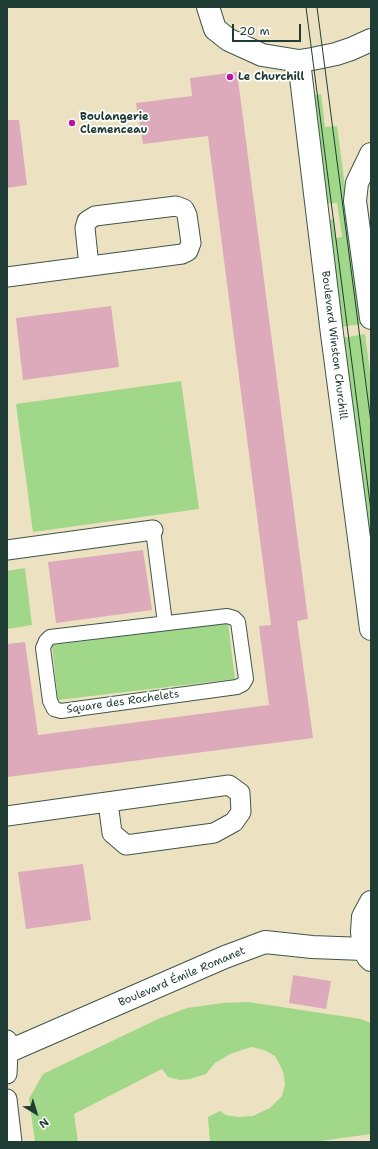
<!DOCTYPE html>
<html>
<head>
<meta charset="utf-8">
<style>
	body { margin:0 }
	#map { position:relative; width:378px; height:1149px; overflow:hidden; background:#ece2c1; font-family:"Shantell Sans",sans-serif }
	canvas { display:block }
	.frame { position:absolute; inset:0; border:8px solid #1f3d34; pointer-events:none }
	.north { position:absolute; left:16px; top:1093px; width:40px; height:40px; -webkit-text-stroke:3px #fff; paint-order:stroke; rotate:142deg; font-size:11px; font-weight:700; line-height:16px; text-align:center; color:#1f3d34 }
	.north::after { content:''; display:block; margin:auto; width:14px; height:18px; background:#1f3d34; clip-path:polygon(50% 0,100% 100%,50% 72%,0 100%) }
	.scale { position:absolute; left:232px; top:24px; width:69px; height:18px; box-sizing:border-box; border:2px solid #1f3d34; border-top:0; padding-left:5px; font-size:12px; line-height:14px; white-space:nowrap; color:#1f3d34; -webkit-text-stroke:3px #fff; paint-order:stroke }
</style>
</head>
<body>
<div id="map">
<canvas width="378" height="1149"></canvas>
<div class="frame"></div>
<div class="north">N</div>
<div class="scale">20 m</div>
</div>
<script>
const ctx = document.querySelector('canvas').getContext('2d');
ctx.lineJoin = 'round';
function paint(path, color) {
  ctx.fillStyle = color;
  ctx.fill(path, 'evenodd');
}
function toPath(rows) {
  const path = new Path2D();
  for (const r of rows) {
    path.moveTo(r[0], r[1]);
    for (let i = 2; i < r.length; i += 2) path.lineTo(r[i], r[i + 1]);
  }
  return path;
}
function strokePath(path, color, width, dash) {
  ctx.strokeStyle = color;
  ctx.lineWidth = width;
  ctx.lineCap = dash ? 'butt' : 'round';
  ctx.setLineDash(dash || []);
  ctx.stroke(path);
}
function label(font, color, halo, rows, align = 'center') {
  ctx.font = font + ' "Shantell Sans",sans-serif';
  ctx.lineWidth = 3.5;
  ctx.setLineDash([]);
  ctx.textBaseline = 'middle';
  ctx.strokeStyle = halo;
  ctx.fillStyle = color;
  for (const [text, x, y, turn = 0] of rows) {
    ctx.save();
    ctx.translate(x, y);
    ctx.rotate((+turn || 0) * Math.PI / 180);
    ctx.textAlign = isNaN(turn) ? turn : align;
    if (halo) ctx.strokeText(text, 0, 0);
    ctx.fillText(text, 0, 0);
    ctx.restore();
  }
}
paint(toPath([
	[321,94,325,127,337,126,363,324,340,327,329,220,334,219,336,238,342,237,337,203,324,204,310,96],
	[365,334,371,380,371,569,342,338],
	[181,381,199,509,33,532,16,404],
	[25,568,32,625,7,629,7,571],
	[228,623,235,679,58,700,52,645],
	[248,1002,361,1019,371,1023,371,1134,313,1142,210,1142,208,1117,220,1111,226,1115,238,1117,253,1116,270,1108,282,1096,285,1084,283,1071,275,1056,264,1050,251,1047,230,1054,215,1063,206,1074,190,1079,180,1080,168,1077,162,1069,74,1114,78,1142,35,1142,29,1099,43,1074,158,1019,187,1008,222,1003]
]), '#a0d788');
paint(toPath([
	[237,72,308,619,297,621,313,738,7,777,7,644,25,642,38,735,269,705,259,626,271,625,208,136,143,144,136,103,192,96,190,78],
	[7,120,19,120,27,185,7,188],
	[111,306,119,367,23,380,16,318],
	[143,550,152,610,56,623,48,562],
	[83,864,91,920,26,929,18,872],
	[293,975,331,981,326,1009,289,1003]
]), '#dab');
const pedestrian = toPath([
	[153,530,165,623],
	[227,616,234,618,238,622,246,679,243,684,237,687,61,711,54,709,50,701,43,648,46,641,50,637,227,616]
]);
const minor = toPath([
	[7,277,182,254,188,251,191,243,187,215,184,209,176,206,95,216,87,221,85,228,89,266],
	[7,550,153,530],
	[7,816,229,785,240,793,241,812,234,822,214,833,126,845,112,833,108,802],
	[7,1040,8,1052,7,1074],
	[7,1099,12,1142]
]);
const tertiary = toPath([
	[208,7,215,29,229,40,262,55,299,61,312,59,336,54,351,49,371,40],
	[299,61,332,334,371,629],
	[371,154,357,183,355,201,371,318]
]);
const primary = toPath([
	[371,902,363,917,362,932,364,949,368,957,371,960],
	[7,1052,225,957,265,942,312,947,364,949]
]);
strokePath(pedestrian, '#3e5649', 16);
strokePath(minor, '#3e5649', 21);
strokePath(tertiary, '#3e5649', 24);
strokePath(primary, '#3e5649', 24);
strokePath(pedestrian, '#fff', 14);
strokePath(minor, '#fff', 19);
strokePath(tertiary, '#fff', 22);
strokePath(primary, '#fff', 22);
strokePath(toPath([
	[306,7,371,511],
	[317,7,371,423]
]), '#1f3d34', 1);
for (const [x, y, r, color] of [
	[230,77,4,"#b5179e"],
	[72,123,4,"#b5179e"]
]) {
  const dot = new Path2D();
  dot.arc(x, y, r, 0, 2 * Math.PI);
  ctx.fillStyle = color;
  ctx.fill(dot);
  strokePath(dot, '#fff', 1.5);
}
label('bold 11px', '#1f3d34', '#fff', [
	["Le Churchill",238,77],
	["Boulangerie",80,117],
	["Clemenceau",80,130]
], 'left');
label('11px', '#1f3d34', '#fff', [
	["Boulevard Winston Churchill",334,345,83],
	["Square des Rochelets",123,702,-8],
	["Boulevard Émile Romanet",182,977,-23]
]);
</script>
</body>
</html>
